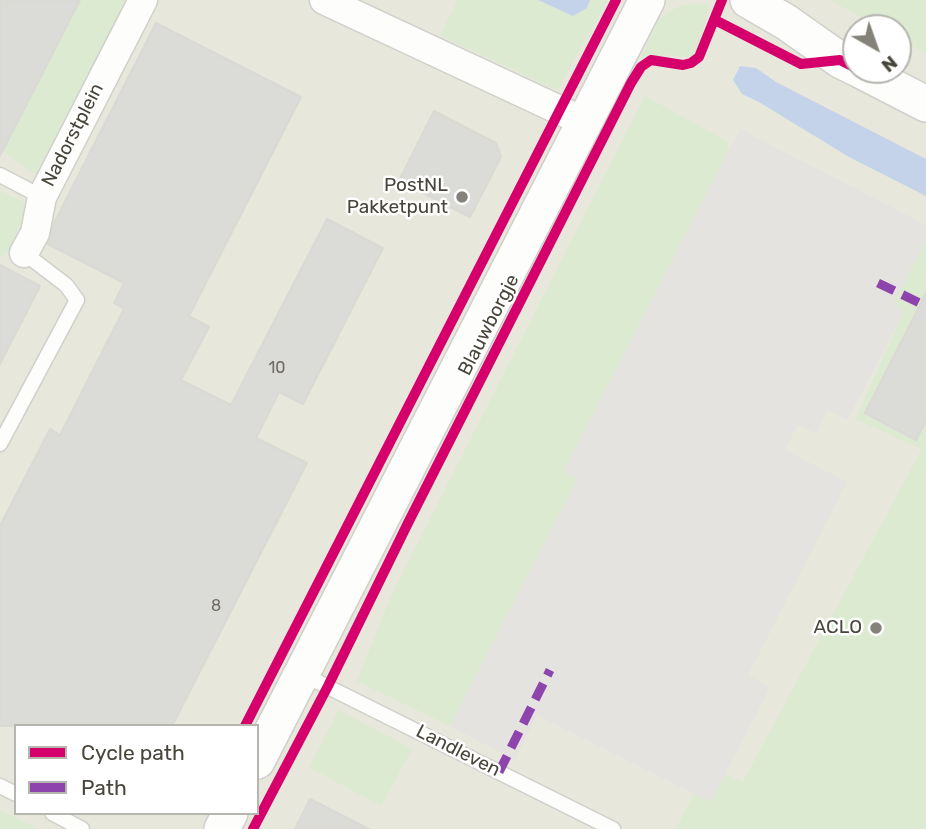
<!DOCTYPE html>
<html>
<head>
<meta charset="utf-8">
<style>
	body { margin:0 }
	#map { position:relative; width:926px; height:829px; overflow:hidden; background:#f2f2ee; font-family:Rubik,sans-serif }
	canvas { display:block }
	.legend { position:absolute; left:14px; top:724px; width:245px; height:91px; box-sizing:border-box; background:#fff; border:2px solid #b6b5b0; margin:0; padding:9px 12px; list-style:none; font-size:21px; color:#48453a }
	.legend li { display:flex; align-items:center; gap:14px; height:35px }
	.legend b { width:35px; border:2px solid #b6b5b0 }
	.north { position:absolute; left:842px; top:14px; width:70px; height:70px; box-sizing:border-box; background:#fff; border:2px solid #b6b5b0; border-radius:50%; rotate:140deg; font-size:19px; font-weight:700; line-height:28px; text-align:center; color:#48453a }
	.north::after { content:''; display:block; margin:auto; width:24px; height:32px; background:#848279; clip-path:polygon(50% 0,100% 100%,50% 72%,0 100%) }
</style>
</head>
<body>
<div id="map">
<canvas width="926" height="829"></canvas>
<ul class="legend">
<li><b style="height:9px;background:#d6006c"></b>Cycle path</li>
<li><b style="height:9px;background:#8e44ad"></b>Path</li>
</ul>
<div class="north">N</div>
</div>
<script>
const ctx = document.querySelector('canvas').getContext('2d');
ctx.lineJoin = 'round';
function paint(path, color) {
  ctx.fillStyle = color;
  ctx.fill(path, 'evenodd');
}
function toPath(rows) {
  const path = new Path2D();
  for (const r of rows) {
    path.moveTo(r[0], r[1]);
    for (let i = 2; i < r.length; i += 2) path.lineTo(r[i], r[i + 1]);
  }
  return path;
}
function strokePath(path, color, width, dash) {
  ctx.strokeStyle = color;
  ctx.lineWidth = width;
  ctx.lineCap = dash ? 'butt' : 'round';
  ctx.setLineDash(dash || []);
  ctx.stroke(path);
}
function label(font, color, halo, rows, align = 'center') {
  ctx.font = font + ' Rubik,sans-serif';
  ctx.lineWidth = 5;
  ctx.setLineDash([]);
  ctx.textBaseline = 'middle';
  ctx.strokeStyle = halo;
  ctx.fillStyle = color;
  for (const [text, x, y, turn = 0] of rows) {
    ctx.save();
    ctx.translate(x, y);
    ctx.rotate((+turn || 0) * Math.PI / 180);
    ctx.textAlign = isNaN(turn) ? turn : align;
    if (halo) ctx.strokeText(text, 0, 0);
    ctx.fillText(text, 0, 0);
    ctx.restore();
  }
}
paint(toPath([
	[0,0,926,0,926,829,0,829],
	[856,28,898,28,898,70,856,70],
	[16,726,257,726,257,813,16,813]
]), '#e7e7db');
paint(toPath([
	[0,0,130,0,41,178,0,149],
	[458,0,538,0,573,16,587,8,590,0,608,0,557,90,440,35],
	[830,0,926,0,926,53,898,38,898,28,881,28],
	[695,3,709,5,700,44,691,56,684,57,666,55,641,58,659,19,680,6],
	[645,96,728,142,728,152,564,471,578,478,450,726,357,681,392,594],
	[0,191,22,201,25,206,25,213,8,252,2,257,0,256],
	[926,239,926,829,676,829,694,794,710,802,725,774,743,782,922,449,856,419,904,311,892,305],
	[339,710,412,749,381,806,309,767],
	[0,810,39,829,0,829]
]), '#dbead1');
paint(toPath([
	[740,129,926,225,926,239,893,305,904,311,847,420,828,410,816,433,797,425,785,450,847,482,748,675,770,687,711,802,537,715,515,760,450,726,578,479,564,471]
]), '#e4e3df');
paint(toPath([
	[538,0,590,0,587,8,573,16],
	[740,66,756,68,776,82,926,159,926,196,849,157,759,102,742,94,733,80]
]), '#c4d3ea');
const building = toPath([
	[0,0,80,0,0,156,0,0],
	[156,23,301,97,189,316,209,327,181,380,231,405,327,219,383,248,303,404,279,392,256,438,307,463,172,726,0,726,0,526,50,429,60,435,124,309,114,303,124,283,48,244,54,223,156,23],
	[434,111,496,143,501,157,470,217,399,181,434,111],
	[0,265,40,286,0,364,0,265],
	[926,293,926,421,916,440,865,413,926,293],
	[310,799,369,829,295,829,310,799]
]);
paint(building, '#dbdbd7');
strokePath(building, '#dad9d4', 2);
const service = toPath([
	[0,175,42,197],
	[0,444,77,300,66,285,24,253],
	[302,674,613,829],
	[0,786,16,794],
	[52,813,82,829]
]);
const minor = toPath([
	[324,0,585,122],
	[24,253,35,233,42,197,143,0]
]);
const tertiary = toPath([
	[748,0,786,22,840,60,856,68],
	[860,70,926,104],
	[257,761,647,0],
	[222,829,230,813]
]);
strokePath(service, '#d0d0cb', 17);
strokePath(minor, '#d0d0cb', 31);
strokePath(tertiary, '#d0d0cb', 38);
strokePath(service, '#fdfdfc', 14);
strokePath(minor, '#fdfdfc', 28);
strokePath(tertiary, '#fdfdfc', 35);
strokePath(toPath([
	[878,283,926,306],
	[499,772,550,670]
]), '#8e44ad', 9, [18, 9]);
strokePath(toPath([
	[715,20,801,64,840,60,856,68],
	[245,726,616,0],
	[253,829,328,686,409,521,631,83,641,67,651,60,683,65,691,63,699,57,722,0]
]), '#d6006c', 10);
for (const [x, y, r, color] of [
	[462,197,7,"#848279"],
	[876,628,7,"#848279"]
]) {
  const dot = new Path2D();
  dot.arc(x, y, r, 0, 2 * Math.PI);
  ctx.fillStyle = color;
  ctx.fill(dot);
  strokePath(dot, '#fff', 2.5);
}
label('16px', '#6e6b62', null, [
	["10",277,368],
	["8",216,606]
]);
label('19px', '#48453a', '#fff', [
	["Nadorstplein",73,135,-63],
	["Blauwborgje",489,325,-63],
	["Landleven",458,751,27]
]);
label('19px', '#48453a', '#fff', [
	["PostNL",448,186],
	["Pakketpunt",448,208],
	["ACLO",862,628]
], 'right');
</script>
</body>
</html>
